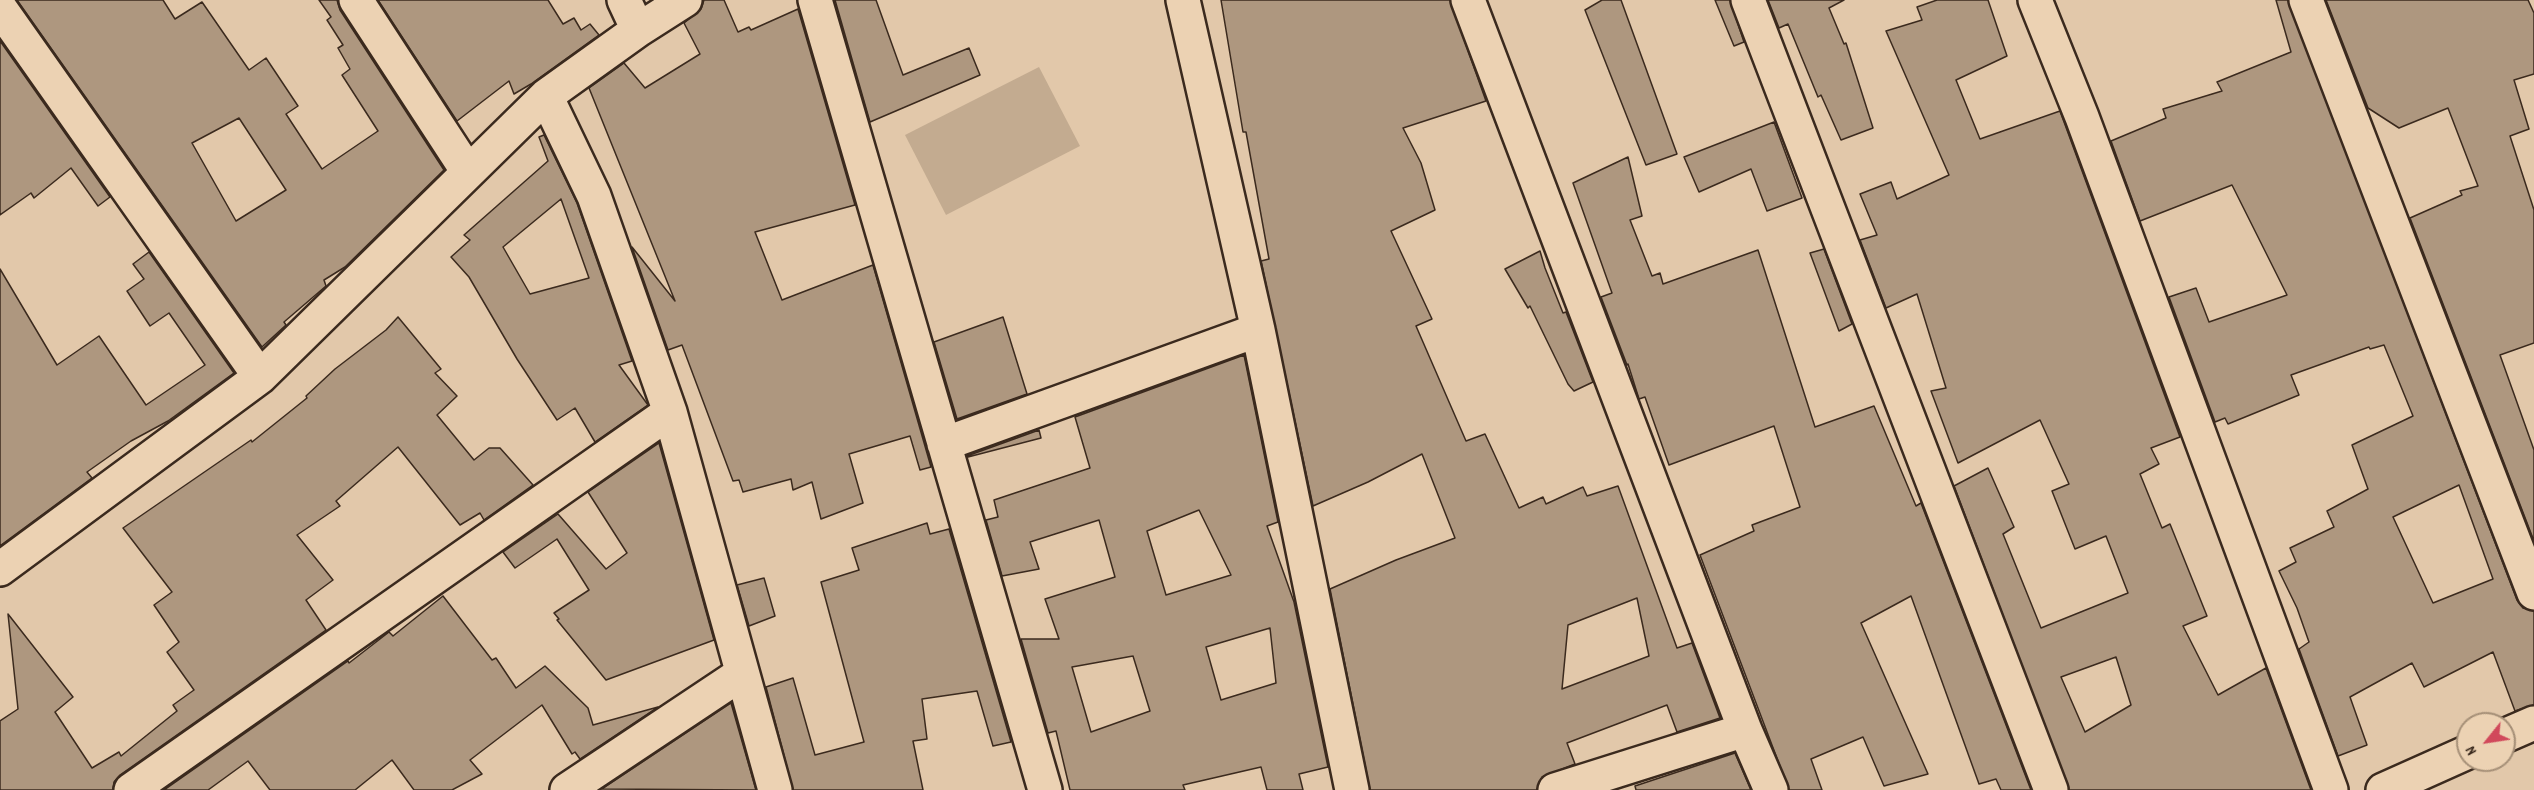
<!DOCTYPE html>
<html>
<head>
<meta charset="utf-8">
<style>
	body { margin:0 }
	#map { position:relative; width:2534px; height:790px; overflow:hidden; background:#e2c8aa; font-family:Dekko,sans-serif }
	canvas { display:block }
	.north { position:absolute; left:2456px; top:712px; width:60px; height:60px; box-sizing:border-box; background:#ecd2b3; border:2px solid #a58f77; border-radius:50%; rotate:240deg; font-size:16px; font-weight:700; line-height:24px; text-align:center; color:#3b2a1e }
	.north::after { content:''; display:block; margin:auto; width:21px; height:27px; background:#d1495b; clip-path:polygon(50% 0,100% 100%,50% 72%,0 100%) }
</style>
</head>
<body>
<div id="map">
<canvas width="2534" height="790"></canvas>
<div class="north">N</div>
</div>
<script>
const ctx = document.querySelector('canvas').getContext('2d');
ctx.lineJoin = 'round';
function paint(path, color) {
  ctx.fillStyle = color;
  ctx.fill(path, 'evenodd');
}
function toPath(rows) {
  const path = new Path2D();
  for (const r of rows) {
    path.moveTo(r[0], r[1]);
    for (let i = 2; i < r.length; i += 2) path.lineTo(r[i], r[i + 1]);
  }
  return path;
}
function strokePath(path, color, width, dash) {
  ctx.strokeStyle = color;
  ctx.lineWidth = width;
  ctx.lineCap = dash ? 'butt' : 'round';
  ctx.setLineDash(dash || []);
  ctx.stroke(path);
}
paint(toPath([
	[1039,67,1080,146,946,215,905,135]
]), '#c3ab90');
const building = toPath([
	[17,0,163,0,175,19,202,2,249,70,266,58,298,106,286,114,322,169,378,131,342,75,350,69,338,48,343,45,327,20,331,17,319,0,337,0,340,10,444,170,345,267,324,280,326,286,284,322,286,325,262,347,17,0],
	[239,118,286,190,236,221,192,143,239,118],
	[378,0,548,0,563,24,574,18,581,30,590,24,599,35,531,84,514,94,509,81,457,121,378,0],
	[704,0,724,0,738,32,749,27,751,30,798,9,855,205,755,232,782,300,873,265,931,467,920,470,910,436,849,454,863,503,821,519,812,482,793,490,791,479,743,492,739,480,733,481,682,345,668,350,632,247,675,301,589,88,624,63,645,88,700,54,684,23,701,9,704,0],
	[835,0,876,0,903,75,969,48,980,75,870,122,835,0],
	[1221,0,1450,0,1486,101,1403,128,1421,163,1435,210,1391,231,1432,319,1416,326,1466,441,1485,434,1519,508,1543,497,1546,504,1583,487,1587,496,1618,486,1677,648,1692,643,1720,718,1677,732,1667,705,1567,743,1575,764,1542,777,1537,790,1370,790,1330,589,1396,560,1455,538,1422,454,1368,482,1313,506,1261,261,1269,259,1246,132,1243,132,1221,0],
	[1637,598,1649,656,1562,689,1568,625,1637,598],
	[1602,0,1621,0,1677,154,1646,165,1585,10,1602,0],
	[1715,0,1730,0,1744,42,1734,46,1715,0],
	[1768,0,1844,0,1829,8,1844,44,1846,43,1873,128,1841,140,1821,95,1818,97,1788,24,1779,28,1768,0],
	[1937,0,1988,0,2007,56,1956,80,1980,139,2060,111,2180,437,2151,448,2159,464,2140,474,2162,528,2170,524,2207,616,2183,626,2218,695,2266,668,2311,790,2069,790,1954,486,1988,468,2014,527,2003,534,2041,628,2128,593,2106,536,2075,549,2052,491,2069,484,2040,420,1958,463,1931,391,1946,388,1917,294,1886,308,1860,240,1877,235,1860,194,1891,182,1897,199,1949,175,1886,31,1922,20,1917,7,1937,0],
	[2116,657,2131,705,2085,732,2061,677,2116,657],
	[2276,0,2288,0,2517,600,2523,608,2534,611,2534,705,2515,711,2493,652,2424,687,2412,663,2350,697,2367,745,2338,756,2299,649,2309,642,2297,608,2279,571,2296,562,2290,548,2334,527,2327,511,2368,489,2352,445,2413,416,2384,345,2370,349,2369,347,2291,375,2299,395,2228,424,2225,418,2215,422,2169,297,2196,288,2209,322,2287,295,2232,185,2140,221,2111,141,2166,118,2163,109,2222,91,2217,82,2291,52,2276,0],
	[2459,485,2493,579,2433,603,2393,517,2459,485],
	[2326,0,2528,0,2534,13,2534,74,2514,80,2529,129,2510,136,2534,210,2534,343,2500,355,2534,450,2534,541,2410,218,2462,195,2460,191,2478,186,2448,108,2399,128,2368,108,2326,0],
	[0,41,110,197,98,206,71,168,34,198,31,193,0,215,0,41],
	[1774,122,1802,198,1767,211,1751,169,1699,192,1684,157,1774,122],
	[544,135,577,203,632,361,619,365,648,405,595,442,575,408,557,420,517,359,469,277,451,257,470,240,464,235,548,161,539,137,544,135],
	[561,199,589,278,530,294,503,247,561,199],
	[1628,157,1642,216,1630,220,1652,276,1660,273,1663,284,1758,250,1815,427,1874,406,1916,506,1921,503,2031,790,2001,790,1996,779,1979,784,1911,596,1861,623,1928,774,1884,786,1863,737,1811,759,1822,790,1789,790,1700,555,1754,531,1752,525,1800,507,1774,426,1669,465,1645,397,1639,399,1628,364,1627,365,1601,297,1612,293,1573,183,1628,157],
	[1824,249,1852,324,1839,331,1810,253,1824,249],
	[1540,251,1545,268,1563,313,1566,312,1593,382,1574,391,1568,384,1530,306,1528,308,1505,269,1540,251],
	[149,252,234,373,168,421,131,441,87,472,92,478,0,546,0,269,57,365,99,336,146,405,205,365,169,313,150,326,127,291,144,279,133,264,149,252],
	[398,317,441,369,435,373,457,396,437,415,474,460,489,448,500,448,533,485,484,520,480,513,460,525,398,447,336,501,340,506,297,535,333,580,306,600,326,630,120,775,114,782,113,790,0,790,0,721,18,709,8,614,73,697,55,712,92,768,119,752,121,756,177,711,173,705,194,690,167,652,179,642,154,605,172,592,123,528,251,440,252,442,307,398,306,396,335,369,386,330,398,317],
	[1003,317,1027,394,957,419,934,342,1003,317],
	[1244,355,1278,522,1267,526,1294,602,1328,767,1299,774,1303,790,1267,790,1261,767,1183,785,1185,790,1070,790,1056,731,1048,733,1021,639,1059,639,1045,599,1115,577,1099,520,1030,542,1039,569,1002,576,986,520,998,517,994,500,1090,468,1075,417,1244,355],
	[1199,510,1231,575,1166,595,1147,531,1199,510],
	[1270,628,1276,683,1221,700,1206,647,1270,628],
	[1133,656,1150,711,1091,732,1072,667,1133,656],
	[1039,430,1041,438,968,457,967,456,1039,430],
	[659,443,714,640,606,680,557,620,559,619,554,613,589,590,557,539,515,568,503,552,558,514,606,569,627,553,588,492,659,443],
	[927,523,930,534,949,529,1011,742,993,746,977,691,922,699,927,739,913,741,923,790,793,790,766,687,793,678,815,755,864,742,821,582,859,570,852,548,927,523],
	[764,578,775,616,749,626,737,585,764,578],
	[443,596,492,660,496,658,516,688,545,666,588,708,593,725,658,707,580,759,575,752,572,754,542,705,470,760,482,774,452,790,414,790,392,760,355,790,270,790,248,761,208,790,164,790,348,661,349,663,389,632,393,636,443,596],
	[731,703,756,790,602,789,731,703],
	[1735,753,1751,790,1636,790,1635,786,1735,753]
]);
paint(building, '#ae977f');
strokePath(building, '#3b2a1e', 1.5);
const minor = toPath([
	[356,0,468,172],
	[624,0,638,30],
	[815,0,1045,790],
	[1183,0,1258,330,1352,790],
	[1468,0,1745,730,1771,790],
	[1748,0,2051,790],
	[2035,0,2082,117,2331,790],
	[2306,0,2534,593],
	[0,8,260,377],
	[546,96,594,196,670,412,775,790],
	[944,444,1258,330],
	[0,569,260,377,546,96,638,30,685,0],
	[2504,736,2534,723],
	[131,790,670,412],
	[567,790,741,674],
	[1555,790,1745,730],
	[2383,790,2468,752]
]);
strokePath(minor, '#3b2a1e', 38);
strokePath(minor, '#ecd2b3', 33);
</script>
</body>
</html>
